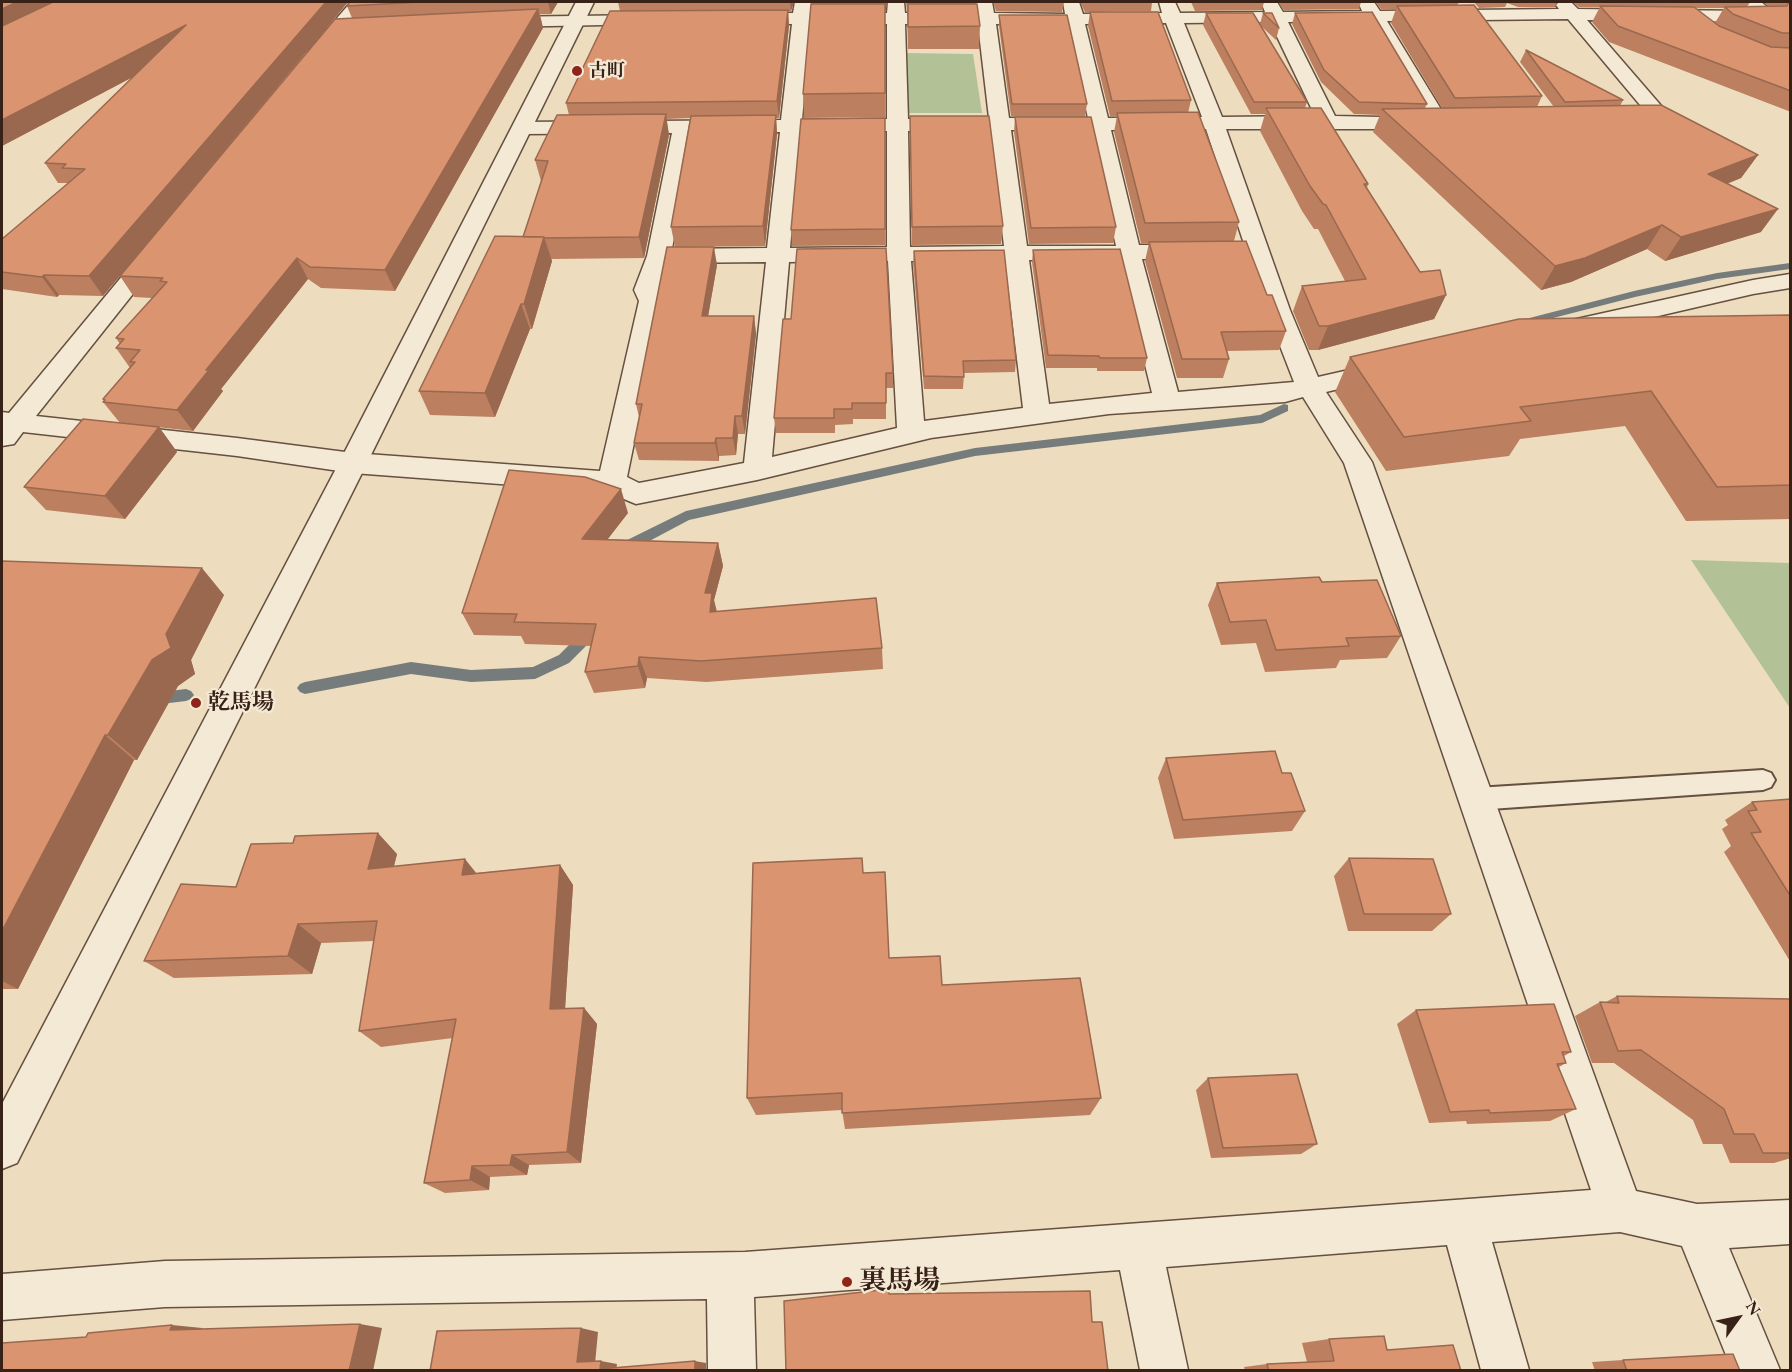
<!DOCTYPE html>
<html>
<head>
<meta charset="utf-8">
<style>
	body { margin:0 }
	#map { position:relative; width:1792px; height:1372px; overflow:hidden; background:#edddbe; font-family:"EB Garamond",serif }
	canvas { display:block }
	.frame { position:absolute; inset:0; border:3px solid #382117; pointer-events:none }
	.north { position:absolute; left:1708px; top:1288px; width:60px; height:60px; -webkit-text-stroke:4px #f3e9d5; paint-order:stroke; rotate:57deg; font-size:16px; font-weight:700; line-height:24px; text-align:center; color:#382117 }
	.north::after { content:''; display:block; margin:auto; width:21px; height:27px; background:#382117; clip-path:polygon(50% 0,100% 100%,50% 72%,0 100%) }
</style>
</head>
<body>
<div id="map">
<canvas width="1792" height="1372"></canvas>
<div class="frame"></div>
<div class="north">N</div>
</div>
<script>
const ctx = document.querySelector('canvas').getContext('2d');
ctx.lineJoin = 'round';
function paint(path, color) {
  ctx.fillStyle = color;
  ctx.fill(path, 'evenodd');
}
function toPath(rows) {
  const path = new Path2D();
  for (const r of rows) {
    path.moveTo(r[0], r[1]);
    for (let i = 2; i < r.length; i += 2) path.lineTo(r[i], r[i + 1]);
  }
  return path;
}
function strokePath(path, color, width, dash) {
  ctx.strokeStyle = color;
  ctx.lineWidth = width;
  ctx.lineCap = dash ? 'butt' : 'round';
  ctx.setLineDash(dash || []);
  ctx.stroke(path);
}
function label(font, color, halo, rows, align = 'center') {
  ctx.font = font + ' "EB Garamond","Noto Serif JP",serif';
  ctx.lineWidth = 4.5;
  ctx.setLineDash([]);
  ctx.textBaseline = 'middle';
  ctx.strokeStyle = halo;
  ctx.fillStyle = color;
  for (const [text, x, y, turn = 0] of rows) {
    ctx.save();
    ctx.translate(x, y);
    ctx.rotate((+turn || 0) * Math.PI / 180);
    ctx.textAlign = isNaN(turn) ? turn : align;
    if (halo) ctx.strokeText(text, 0, 0);
    ctx.fillText(text, 0, 0);
    ctx.restore();
  }
}
paint(toPath([
	[907,53,973,54,982,113,906,113],
	[1691,560,1790,563,1790,708]
]), '#b2c296');
paint(toPath([
	[1790,263,1790,269,1717,279,1635,297,1518,327,1512,324,1514,322,1634,291,1717,273,1790,263],
	[1284,404,1288,405,1288,411,1262,423,975,456,689,520,625,554,620,555,613,550,615,546,686,511,975,448,1260,415,1284,404],
	[585,622,590,624,592,628,586,646,569,663,535,679,471,682,411,674,305,694,300,692,297,688,300,684,305,682,411,662,471,670,533,667,559,655,575,639,580,624,585,622],
	[186,689,191,691,194,695,191,699,186,701,153,705,148,703,145,699,148,695,153,693,186,689]
]), '#767c7b');
const service = toPath([
	[1763,770,1771,773,1775,780,1771,787,1763,790,1476,810,1467,807,1464,799,1467,791,1476,788,1763,770]
]);
const minor = toPath([
	[351,2,369,2,324,57,310,57,308,53,310,49,351,2],
	[795,2,811,2,811,13,887,13,888,2,904,2,905,13,977,13,976,2,992,2,994,13,1065,14,1063,2,1079,2,1083,14,1162,13,1159,2,1175,2,1180,13,1265,12,1261,2,1277,2,1283,12,1362,11,1358,2,1374,2,1380,11,1559,9,1556,5,1559,2,1571,2,1578,9,1751,11,1743,2,1761,2,1775,13,1778,17,1775,21,1769,22,1587,20,1670,116,1673,120,1670,124,1663,126,1656,124,1568,19,1387,21,1450,124,1447,128,1440,130,1433,128,1430,124,1421,129,1226,129,1290,310,1318,377,1384,362,1393,364,1397,370,1393,376,1326,392,1372,462,1636,1191,1697,1204,1790,1200,1790,1244,1729,1248,1780,1370,1732,1370,1682,1246,1620,1232,1492,1242,1529,1370,1481,1370,1447,1245,1166,1267,1188,1370,1140,1370,1120,1270,754,1297,756,1370,708,1370,707,1299,165,1307,2,1320,2,1274,165,1261,745,1252,1591,1190,1344,463,1303,397,1285,402,1109,414,931,438,757,480,636,504,607,492,353,473,237,456,23,432,14,444,2,446,2,412,9,413,147,246,155,244,163,246,167,251,36,416,237,438,353,453,600,471,639,301,634,290,647,256,672,133,522,134,515,132,512,128,515,124,522,122,781,120,792,24,744,23,738,22,735,18,738,14,744,13,793,13,795,2],
	[1369,21,1426,118,1335,116,1288,22,1369,21],
	[1270,22,1315,116,1222,117,1184,23,1270,22],
	[1166,23,1202,117,1108,118,1085,24,1166,23],
	[810,24,887,24,887,119,802,120,810,24],
	[905,24,978,24,989,118,908,119,905,24],
	[996,24,1067,24,1088,118,1009,118,996,24],
	[1206,129,1266,310,1294,382,1178,392,1142,259,1191,259,1199,257,1203,252,1199,247,1191,245,1139,245,1111,130,1206,129],
	[1011,130,1090,130,1116,246,1027,246,1011,130],
	[887,131,887,247,790,248,800,132,887,131],
	[908,131,990,131,1004,246,910,247,908,131],
	[780,132,767,248,672,249,692,133,780,132],
	[1005,260,1023,408,924,421,911,261,1005,260],
	[1029,260,1119,260,1152,393,1049,404,1029,260],
	[888,261,897,428,772,457,789,262,888,261],
	[766,262,744,463,639,483,627,477,663,301,658,290,668,263,766,262],
	[650,15,656,16,659,20,656,24,498,27,492,26,489,22,492,18,498,17,650,15],
	[1790,274,1790,288,1753,294,1572,336,1563,333,1560,328,1563,323,1572,320,1753,280,1790,274]
]);
const tertiary = toPath([
	[576,2,594,2,367,463,17,1163,2,1169,2,1104,339,463,576,2]
]);
strokePath(service, '#655041', 4);
strokePath(minor, '#655041', 3);
strokePath(tertiary, '#655041', 3);
paint(service, '#f3e9d5');
paint(minor, '#f3e9d5');
paint(tertiary, '#f3e9d5');
paint(toPath([
	[2,2,348,2,136,257,352,18,347,6,350,2,558,2,551,14,540,14,543,28,395,291,321,288,308,279,221,389,223,391,193,431,120,423,103,402,104,401,103,399,130,368,116,348,120,344,116,338,152,298,134,297,120,276,103,296,59,295,57,297,2,289,2,239,68,183,58,183,45,163,133,77,2,146],
	[618,2,794,2,791,11,788,11,789,26,779,118,776,118,777,134,765,246,675,247,671,227,690,118,666,119,669,135,644,258,551,259,552,261,532,329,530,329,495,417,430,415,419,391,523,237,541,181,535,160,569,115,566,103,620,11],
	[813,2,888,2,885,11,885,117,804,118,803,94],
	[906,2,975,2,980,26,979,49,908,49,907,11],
	[993,2,1064,2,1062,12,996,11],
	[1080,2,1156,2,1152,3,1151,11,1085,12],
	[1191,2,1264,2,1262,10,1195,11],
	[1278,2,1361,2,1359,9,1284,10],
	[1375,2,1459,2,1457,6,1542,96,1537,107,1554,107,1520,62,1526,50,1623,100,1620,106,1758,155,1741,178,1727,184,1761,232,1665,261,1647,249,1571,282,1541,290,1373,132,1380,115,1354,114,1321,82,1292,24,1295,13,1427,104,1425,108,1442,108,1391,23,1396,9,1381,9],
	[1474,2,1557,2,1555,7,1518,7,1507,3,1505,7,1479,8],
	[1573,2,1750,2,1747,7,1769,7,1763,2,1791,2,1791,112,1609,42,1592,22,1600,7,1579,7],
	[1695,8,1724,8,1715,23],
	[1090,12,1191,100,1188,113,1239,222,1234,241,1267,295,1286,331,1279,350,1227,351,1229,359,1223,378,1177,378,1145,261,1149,243,1141,243,1114,132,1117,116,1110,116,1088,26],
	[1206,13,1260,24,1263,13,1279,28,1276,40,1261,26,1307,102,1305,108,1368,184,1367,188,1420,272,1446,295,1434,319,1318,350,1309,350,1293,311,1302,286,1345,281,1318,229,1314,229,1302,211,1260,131,1265,114,1251,114,1203,25],
	[999,15,1087,104,1085,116,1011,116,999,26],
	[910,116,1003,226,1001,244,912,245],
	[1015,117,1116,227,1113,243,1029,244,1014,132],
	[885,118,885,245,792,246,791,230],
	[1033,250,1147,358,1144,371,1097,371,1097,368,1046,368,1032,262],
	[914,251,1016,360,1015,372,964,373,963,389,924,389,913,263],
	[717,265,708,316,754,316,756,334,745,434,738,434,736,455,719,456,719,461,639,460,634,443,639,417,636,404],
	[1791,315,1791,519,1686,521,1625,426,1520,439,1509,456,1386,471,1335,392,1350,357],
	[783,319,893,373,893,388,886,388,886,419,853,419,853,424,835,425,835,433,776,433,774,418],
	[159,427,177,452,125,519,46,510,24,487],
	[628,513,607,539,718,543,723,566,714,600,717,611,882,648,883,669,706,682,647,678,645,688,594,693,585,672,591,646,525,644,521,636,474,635,462,613],
	[2,561,224,595,191,660,195,674,178,686,137,760,134,760,18,989,2,989],
	[1322,582,1401,636,1387,658,1340,660,1336,668,1265,672,1256,643,1221,645,1208,605,1217,583],
	[1166,758,1282,773,1305,811,1292,831,1174,839,1158,778],
	[1791,799,1791,963,1724,852,1731,846,1722,829,1728,825,1725,820,1752,802],
	[293,843,397,854,394,866,476,873,560,865,573,885,565,1009,584,1008,597,1024,581,1163,529,1165,527,1175,490,1177,489,1190,445,1193,424,1183,453,1038,381,1047,359,1031,374,941,321,943,312,974,174,978,144,961,236,887],
	[1349,858,1451,914,1432,931,1348,931,1334,876],
	[863,873,889,958,942,985,1101,1098,1090,1115,845,1129,842,1110,756,1115,747,1098],
	[1617,996,1791,999,1791,1158,1774,1163,1730,1163,1722,1144,1703,1144,1693,1120,1614,1063,1592,1063,1575,1016,1600,1002,1606,1002],
	[1416,1010,1571,1052,1564,1056,1566,1063,1559,1067,1576,1109,1550,1121,1467,1124,1466,1121,1429,1123,1397,1024],
	[1208,1078,1317,1144,1301,1154,1211,1158,1196,1090],
	[1329,1339,1387,1350,1461,1371,1245,1371,1244,1367,1267,1364,1307,1362,1302,1343],
	[1623,1360,1740,1371,1595,1371,1592,1362]
]), '#bc7f60');
paint(toPath([
	[17,2,65,2,2,34,2,9],
	[326,2,348,2,103,296,89,276],
	[548,2,558,2,551,14],
	[790,2,794,2,791,11],
	[885,2,888,2,885,11],
	[538,9,543,28,395,291,385,270],
	[788,10,789,26,779,118,777,101],
	[186,25,195,44,2,146,2,120],
	[666,114,669,135,644,258,639,237],
	[776,115,777,134,765,246,763,226],
	[1758,155,1741,178,1692,197,1708,174],
	[1778,209,1761,232,1665,261,1681,237],
	[1662,225,1647,249,1571,282,1541,290,1555,266],
	[544,237,552,261,532,329,524,304],
	[714,247,717,265,705,334,702,316],
	[297,258,308,279,221,389,223,391,193,431,177,410,206,370],
	[44,275,59,295,57,297,42,277],
	[1446,295,1434,319,1318,350,1328,326],
	[521,304,530,329,495,417,485,393],
	[754,316,756,334,745,434,742,416],
	[735,416,738,434,736,455,733,438],
	[159,427,177,452,125,519,105,496],
	[716,438,719,456,719,461,715,443],
	[621,489,628,513,591,561,582,539],
	[718,543,723,566,714,600,717,615,715,634,705,593],
	[202,568,224,595,191,660,195,674,178,686,137,760,108,735,152,660],
	[639,657,647,678,645,688,638,666],
	[105,735,134,760,18,989,2,981,2,931],
	[378,833,397,854,388,889,368,869],
	[465,859,481,879,462,875],
	[560,865,573,885,564,1025,550,1009],
	[298,924,321,943,312,974,288,956],
	[584,1008,597,1024,581,1163,567,1152],
	[512,1155,529,1165,527,1175,510,1165],
	[472,1166,490,1177,489,1190,470,1180],
	[360,1324,382,1328,373,1371,349,1371],
	[172,1325,202,1328,201,1333,170,1330],
	[581,1328,598,1332,595,1364,577,1362],
	[601,1361,617,1364,616,1371,600,1369],
	[695,1361,706,1363,706,1371,695,1370]
]), '#99684e');
const building = toPath([
	[2,2,17,2,2,9,2,2],
	[53,2,326,2,89,276,44,275,42,277,2,272,2,239,85,169,62,168,66,164,45,163,186,25,2,120,2,26,53,2],
	[350,2,421,2,347,6,350,2],
	[1789,2,1791,2,1791,33,1782,33,1733,14,1725,7,1787,6,1789,2],
	[811,4,885,4,885,93,803,94,811,4],
	[908,4,977,4,980,26,908,27,908,4],
	[1474,5,1542,96,1455,98,1397,6,1474,5],
	[1600,6,1694,7,1719,26,1771,47,1791,48,1791,91,1618,26,1600,6],
	[538,9,385,270,310,267,297,258,206,370,209,370,177,410,103,402,105,400,103,399,135,362,130,362,140,350,116,348,124,339,116,338,167,282,160,281,163,278,120,276,335,19,538,9],
	[788,10,777,101,566,103,610,11,788,10],
	[1090,12,1158,12,1191,100,1112,101,1090,12],
	[1372,12,1427,104,1359,102,1324,70,1295,13,1372,12],
	[1206,13,1253,13,1307,102,1254,102,1206,13],
	[1263,13,1272,13,1279,28,1263,13],
	[999,15,1067,15,1087,104,1012,104,999,15],
	[1526,50,1623,100,1565,102,1526,50],
	[1661,105,1758,155,1708,174,1778,209,1681,237,1662,225,1585,258,1555,266,1382,109,1661,105],
	[1266,108,1321,108,1368,184,1364,184,1420,272,1440,270,1446,295,1328,326,1319,326,1302,286,1366,279,1326,205,1323,204,1310,186,1266,108],
	[1198,112,1239,222,1145,223,1117,113,1198,112],
	[666,114,639,237,544,238,544,237,523,237,548,161,535,160,557,115,666,114],
	[776,115,763,226,671,227,691,116,776,115],
	[910,116,989,116,1003,226,912,227,910,116],
	[1015,117,1091,117,1116,227,1031,228,1015,117],
	[885,118,885,229,791,230,801,119,885,118],
	[495,236,544,237,524,304,521,304,485,393,419,391,495,236],
	[1246,241,1267,295,1272,295,1286,331,1221,332,1229,359,1182,359,1149,242,1246,241],
	[667,247,714,247,702,316,754,316,742,416,735,416,733,438,716,438,715,443,634,443,642,404,636,404,667,247],
	[886,248,893,373,886,373,886,403,852,403,852,409,834,409,834,418,774,418,783,319,791,319,797,249,886,248],
	[1120,249,1147,358,1100,358,1099,356,1048,355,1033,250,1120,249],
	[1004,250,1016,360,963,361,964,377,924,376,914,251,1004,250],
	[1791,315,1791,485,1717,487,1651,391,1520,407,1531,421,1404,437,1350,357,1519,319,1791,315],
	[83,419,159,427,105,496,24,487,83,419],
	[509,470,585,477,621,489,582,539,718,543,705,593,712,593,710,612,876,598,882,648,701,661,639,657,638,666,585,672,596,624,514,622,517,614,462,613,509,470],
	[2,561,202,568,166,634,171,648,152,660,108,735,105,735,2,931,2,561],
	[1319,577,1322,582,1377,580,1401,636,1346,638,1349,646,1276,650,1266,620,1230,622,1217,583,1319,577],
	[1275,751,1282,773,1291,773,1305,811,1183,820,1166,758,1275,751],
	[1791,799,1791,897,1751,833,1761,832,1748,811,1757,810,1752,802,1791,799],
	[378,833,368,869,465,859,462,875,560,865,550,1009,584,1008,567,1152,512,1155,510,1165,472,1166,470,1180,424,1183,456,1019,359,1031,377,921,298,924,288,956,144,961,181,884,236,887,251,844,293,843,295,836,378,833],
	[862,858,863,873,885,872,889,958,940,956,942,985,1080,978,1101,1098,842,1113,842,1093,747,1098,753,863,862,858],
	[1349,858,1433,859,1451,914,1364,914,1349,858],
	[1617,996,1791,999,1791,1153,1763,1153,1754,1134,1734,1134,1724,1109,1641,1050,1618,1051,1600,1002,1619,1003,1617,996],
	[1554,1004,1571,1052,1562,1052,1566,1063,1557,1064,1576,1109,1490,1113,1489,1110,1450,1112,1416,1010,1554,1004],
	[1297,1074,1317,1144,1223,1148,1208,1078,1297,1074],
	[889,1289,889,1294,1090,1291,1092,1322,1102,1322,1108,1371,786,1371,784,1301,889,1289],
	[360,1324,349,1371,2,1371,2,1343,86,1337,88,1333,172,1325,170,1330,360,1324],
	[581,1328,577,1362,601,1361,600,1369,695,1361,695,1370,700,1371,430,1371,437,1331,581,1328],
	[1384,1336,1387,1350,1453,1345,1461,1371,1269,1371,1267,1364,1334,1361,1329,1339,1384,1336],
	[1733,1354,1740,1371,1627,1371,1623,1360,1733,1354]
]);
paint(building, '#db9470');
strokePath(building, '#99684e', 1.5);
for (const [x, y, r, color] of [
	[577,71,6,"#8f2418"],
	[196,703,6,"#8f2418"],
	[847,1282,6,"#8f2418"]
]) {
  const dot = new Path2D();
  dot.arc(x, y, r, 0, 2 * Math.PI);
  ctx.fillStyle = color;
  ctx.fill(dot);
  strokePath(dot, '#f3e9d5', 2);
}
label('bold 18px', '#382117', '#f3e9d5', [
	["古町",589,71]
], 'left');
label('bold 22px', '#382117', '#f3e9d5', [
	["乾馬場",208,703]
], 'left');
label('bold 27px', '#382117', '#f3e9d5', [
	["裏馬場",859,1282]
], 'left');
</script>
</body>
</html>
